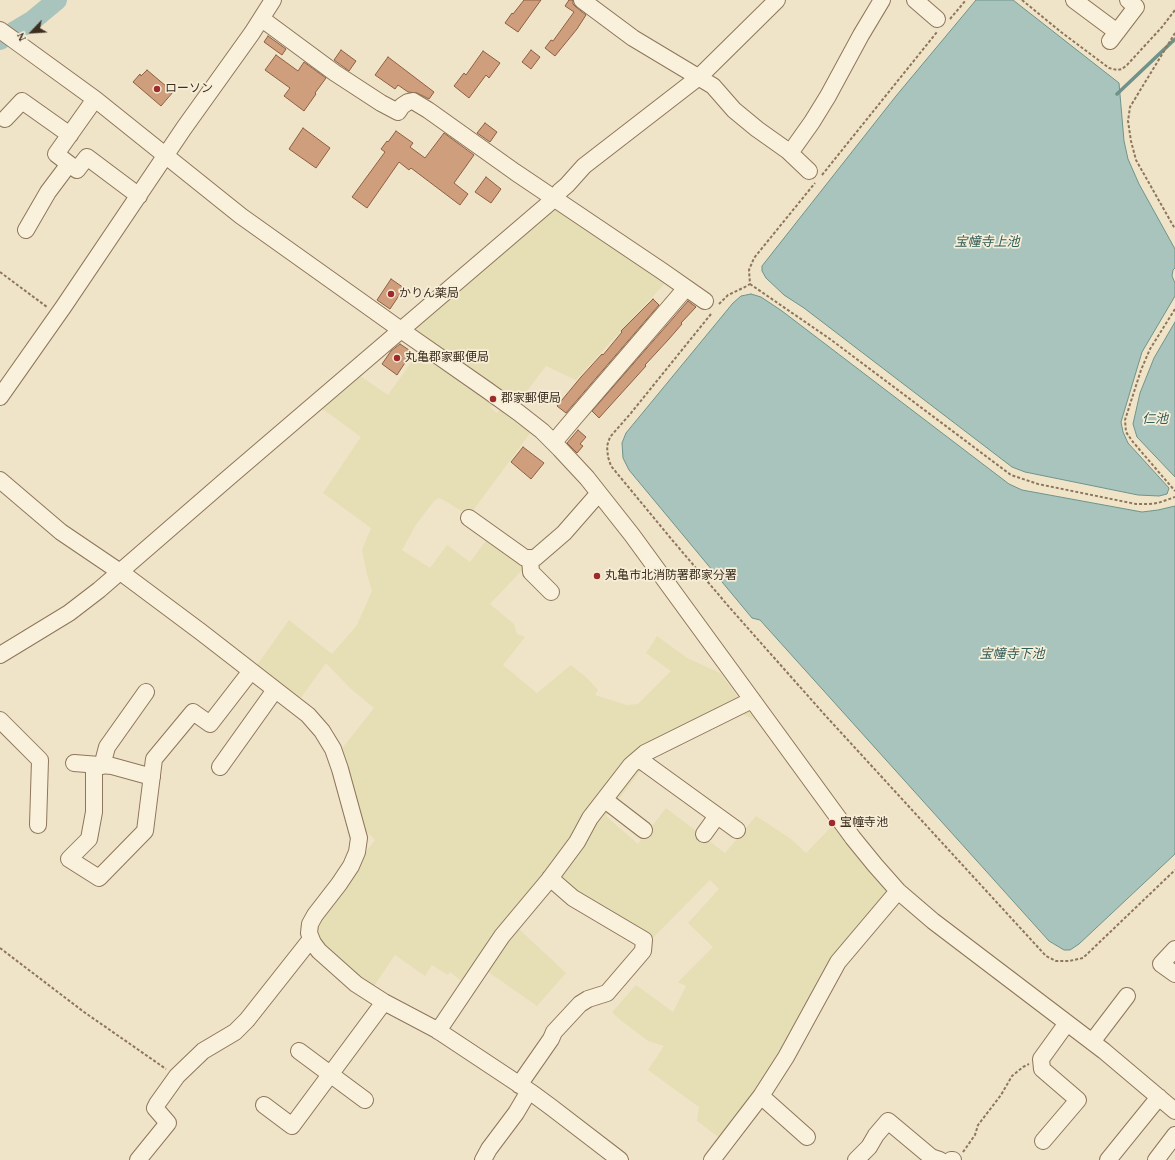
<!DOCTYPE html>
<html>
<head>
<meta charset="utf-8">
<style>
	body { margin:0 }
	#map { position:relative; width:1175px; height:1160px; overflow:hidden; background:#f0e4c8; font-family:"Times New Roman",serif }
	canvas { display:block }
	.north { position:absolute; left:12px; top:12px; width:40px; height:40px; -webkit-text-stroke:3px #f7eed8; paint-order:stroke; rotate:245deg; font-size:11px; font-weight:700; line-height:16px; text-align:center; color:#3d2e20 }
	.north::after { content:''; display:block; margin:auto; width:14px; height:18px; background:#3d2e20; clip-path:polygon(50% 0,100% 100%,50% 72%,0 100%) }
</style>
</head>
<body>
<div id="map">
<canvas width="1175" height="1160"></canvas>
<div class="north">N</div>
</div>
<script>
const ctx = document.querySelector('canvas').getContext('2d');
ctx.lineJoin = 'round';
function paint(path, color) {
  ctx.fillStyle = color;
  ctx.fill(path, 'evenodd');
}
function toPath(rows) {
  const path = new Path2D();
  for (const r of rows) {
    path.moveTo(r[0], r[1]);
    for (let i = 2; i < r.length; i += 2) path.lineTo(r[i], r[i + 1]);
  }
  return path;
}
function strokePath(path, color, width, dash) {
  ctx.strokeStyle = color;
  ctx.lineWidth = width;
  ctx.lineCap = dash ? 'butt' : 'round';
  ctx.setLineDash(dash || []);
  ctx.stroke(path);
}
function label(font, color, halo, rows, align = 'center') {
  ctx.font = font + ' "Times New Roman","Noto Sans JP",serif';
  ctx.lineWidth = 3.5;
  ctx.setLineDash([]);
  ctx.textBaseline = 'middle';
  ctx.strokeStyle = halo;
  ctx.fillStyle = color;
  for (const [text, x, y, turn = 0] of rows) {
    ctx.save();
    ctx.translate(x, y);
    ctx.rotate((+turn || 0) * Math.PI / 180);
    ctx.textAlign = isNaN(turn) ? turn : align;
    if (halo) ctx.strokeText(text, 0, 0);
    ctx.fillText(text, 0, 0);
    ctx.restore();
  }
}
paint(toPath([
	[556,204,668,280,576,380,546,366,517,404,410,327],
	[419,351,494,402,491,408,497,413,502,407,531,432,469,516,447,502,439,498,434,501,421,518,414,528,402,550,430,568,447,545,470,562,488,538,526,566,490,604,514,624,517,634,525,637,503,665,537,693,571,665,588,679,598,690,595,695,627,705,638,704,671,671,646,653,657,636,687,658,720,673,756,721,741,713,714,718,676,748,657,749,606,816,638,844,666,808,725,853,756,816,791,839,806,853,834,824,858,857,886,888,886,894,784,1051,721,1139,697,1121,699,1107,648,1070,664,1046,648,1041,619,1019,612,1012,636,985,673,1012,686,986,678,982,713,947,688,923,719,889,710,880,650,941,596,908,560,879,519,929,566,973,537,1006,487,971,474,991,450,972,448,975,432,965,425,976,395,955,372,989,333,958,313,930,358,862,375,840,363,828,340,751,374,708,350,688,326,663,300,699,255,668,289,620,332,654,357,625,372,591,367,574,362,550,371,528,323,493,361,437,320,407,359,375,388,395]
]), '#e6deb5');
const water = toPath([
	[976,0,1013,0,1119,83,1124,141,1128,159,1139,184,1175,249,1175,268,1173,270,1172,276,1175,283,1175,296,1142,352,1121,422,1123,432,1128,443,1169,488,1167,494,1159,496,1138,495,1025,472,1012,467,804,308,784,295,766,278,762,271,762,266,896,96,976,0],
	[751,294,761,297,782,311,1009,484,1022,490,1142,512,1158,510,1175,506,1175,854,1079,944,1070,950,1064,950,1049,941,760,620,752,618,629,470,623,458,622,443,626,433,733,303,741,296,751,294],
	[1175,322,1175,477,1137,437,1133,424,1140,393,1154,358,1175,322]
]);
paint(water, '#a9c4bc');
strokePath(water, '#6f938a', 1);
strokePath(toPath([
	[1117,94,1175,39]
]), '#6f938a', 3.5);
strokePath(toPath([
	[0,40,33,20,57,0]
]), '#a9c4bc', 20);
const building = toPath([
	[524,0,541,0,518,32,505,23,512,13,513,14,524,0],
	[569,0,573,0,573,4,576,7,586,15,577,29,555,56,545,48,551,40,553,41,574,12,565,6,569,0],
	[268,36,286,49,282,55,264,42,268,36],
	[341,50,356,61,349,71,334,60,341,50],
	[531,50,540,57,531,69,522,62,531,50],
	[483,51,500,63,489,78,486,75,469,98,454,86,464,73,466,75,483,51],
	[276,55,298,71,304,62,326,78,315,93,316,94,304,111,284,96,290,88,265,70,276,55],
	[388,57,434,92,429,99,417,93,408,92,398,85,395,89,375,75,388,57],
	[147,70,173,92,161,106,133,82,140,74,141,76,147,70],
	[485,123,497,132,490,142,477,133,485,123],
	[303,128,330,148,316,168,289,149,303,128],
	[396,131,413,143,410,147,425,158,444,133,474,155,454,183,468,194,460,205,411,168,409,170,399,162,367,208,352,197,385,152,381,149,387,141,388,142,396,131],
	[486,177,501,189,491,203,475,192,486,177],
	[391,279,404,288,390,309,377,300,391,279],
	[653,299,659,305,566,413,557,406,581,377,602,354,603,355,622,332,621,331,653,299],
	[688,301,696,307,681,323,682,324,669,339,645,365,646,366,599,418,592,411,688,301],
	[400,344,412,352,397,375,382,364,391,351,400,344],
	[578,430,586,437,580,444,583,446,577,453,567,443,578,430],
	[523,447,544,463,531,479,511,462,523,447]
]);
paint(building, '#cf9f7d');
strokePath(building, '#8d5f41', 1);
const minor = toPath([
	[582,0,633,38,713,86,734,110,757,129,788,151,809,171],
	[915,0,937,19],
	[1074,0,1117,32],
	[262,19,335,73,381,103,398,112,402,106,408,102,413,101,428,110,515,172,662,271,705,301],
	[0,30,95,99,241,216,401,330,487,390,519,413,542,431,560,449,587,478,632,535,853,838,875,865,898,891,933,921,1104,1051,1175,1111],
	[1110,41,1136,7,1128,0],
	[95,99,56,154,77,170,87,157,139,196],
	[5,119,22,101,70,135],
	[790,153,812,122,828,96,861,35,882,0],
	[26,230,48,192,69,164],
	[0,397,64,306,184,128,252,33,273,0],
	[554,442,576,416,686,288],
	[0,480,61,532,126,576,201,632,308,715,322,731,333,749,340,769,359,838,357,852,351,866,339,884,315,915,310,924,309,933,313,943,319,951,356,984,384,1002,437,1030,532,1093,551,1107,620,1160],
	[469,518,525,558,535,558,564,533,599,493],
	[530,558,531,572,551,592],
	[0,655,69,613,99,590,227,479,554,199,560,191,567,185,584,166,699,77,777,0],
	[0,720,40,760,38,825],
	[639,759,737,830],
	[74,763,112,766,152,777],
	[94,765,94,812,89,839,69,859,99,878,145,831,154,759,193,712,210,724,251,671],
	[102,766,107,747,146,692],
	[220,767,275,690],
	[605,800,644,830],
	[704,834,717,816],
	[1175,949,1161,964,1175,974],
	[438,1031,502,936,548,881,577,842,590,818,631,765,645,753,752,700],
	[1092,1042,1127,996],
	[299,1051,365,1100],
	[519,1085,551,1039,554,1032,580,1004,588,999,607,993,643,951,644,940,573,898,550,878],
	[761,1096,807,1137],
	[264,1105,292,1126,384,1002],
	[1043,1141,1078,1100,1042,1069,1041,1059,1067,1023],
	[138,1160,168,1123,155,1108,157,1104,177,1076,203,1051,235,1032,247,1020,311,939],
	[483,1160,489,1149,516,1113,529,1091],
	[712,1160,761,1096,786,1057,838,962,898,891],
	[856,1160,869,1147,876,1135,888,1121,931,1157,940,1160],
	[951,1160,953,1160],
	[1108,1160,1159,1097],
	[1156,1160,1175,1135]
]);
strokePath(minor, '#8d765c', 18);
strokePath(toPath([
	[1022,0,1061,32,1109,68,1117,70,1122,69,1127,65,1162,27,1175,10],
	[950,19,966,0],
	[1175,33,1130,107,1128,121,1131,141,1136,160,1175,229],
	[822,175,937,32],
	[0,272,47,307],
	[750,284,830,339,1011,475,1038,484,1136,504,1149,504,1158,503,1175,497],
	[719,304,728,295,745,287,750,284,749,270,754,258,815,183],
	[1175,309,1150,349,1141,370,1125,420,1126,432,1133,442,1175,491],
	[711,314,631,413,610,437,607,446,608,457,611,466,673,541,730,608,824,714,1046,956,1056,961,1069,961,1083,958,1175,870],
	[0,948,84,1012,166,1069],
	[963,1152,975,1135,978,1125,1001,1095,1012,1076,1023,1067,1029,1064]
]), '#8d765c', 2, [3, 2]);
strokePath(minor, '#faf1dc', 16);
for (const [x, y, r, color] of [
	[157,89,4,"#9e2a2b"],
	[391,294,4,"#9e2a2b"],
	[397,358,4,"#9e2a2b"],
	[493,399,4,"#9e2a2b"],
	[597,576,4,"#9e2a2b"],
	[832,823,4,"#9e2a2b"]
]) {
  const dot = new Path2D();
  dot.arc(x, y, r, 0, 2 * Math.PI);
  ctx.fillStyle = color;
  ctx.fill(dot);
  strokePath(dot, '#f7eed8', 1.5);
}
label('12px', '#3d2e20', '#f7eed8', [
	["ローソン",165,89],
	["かりん薬局",399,294],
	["丸亀郡家郵便局",405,358],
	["郡家郵便局",501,399],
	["丸亀市北消防署郡家分署",605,576],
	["宝幢寺池",840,823]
], 'left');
label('italic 13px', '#2f5d5a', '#f7eed8', [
	["宝幢寺上池",987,243],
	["仁池",1155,420],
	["宝幢寺下池",1012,655]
]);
</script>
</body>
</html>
